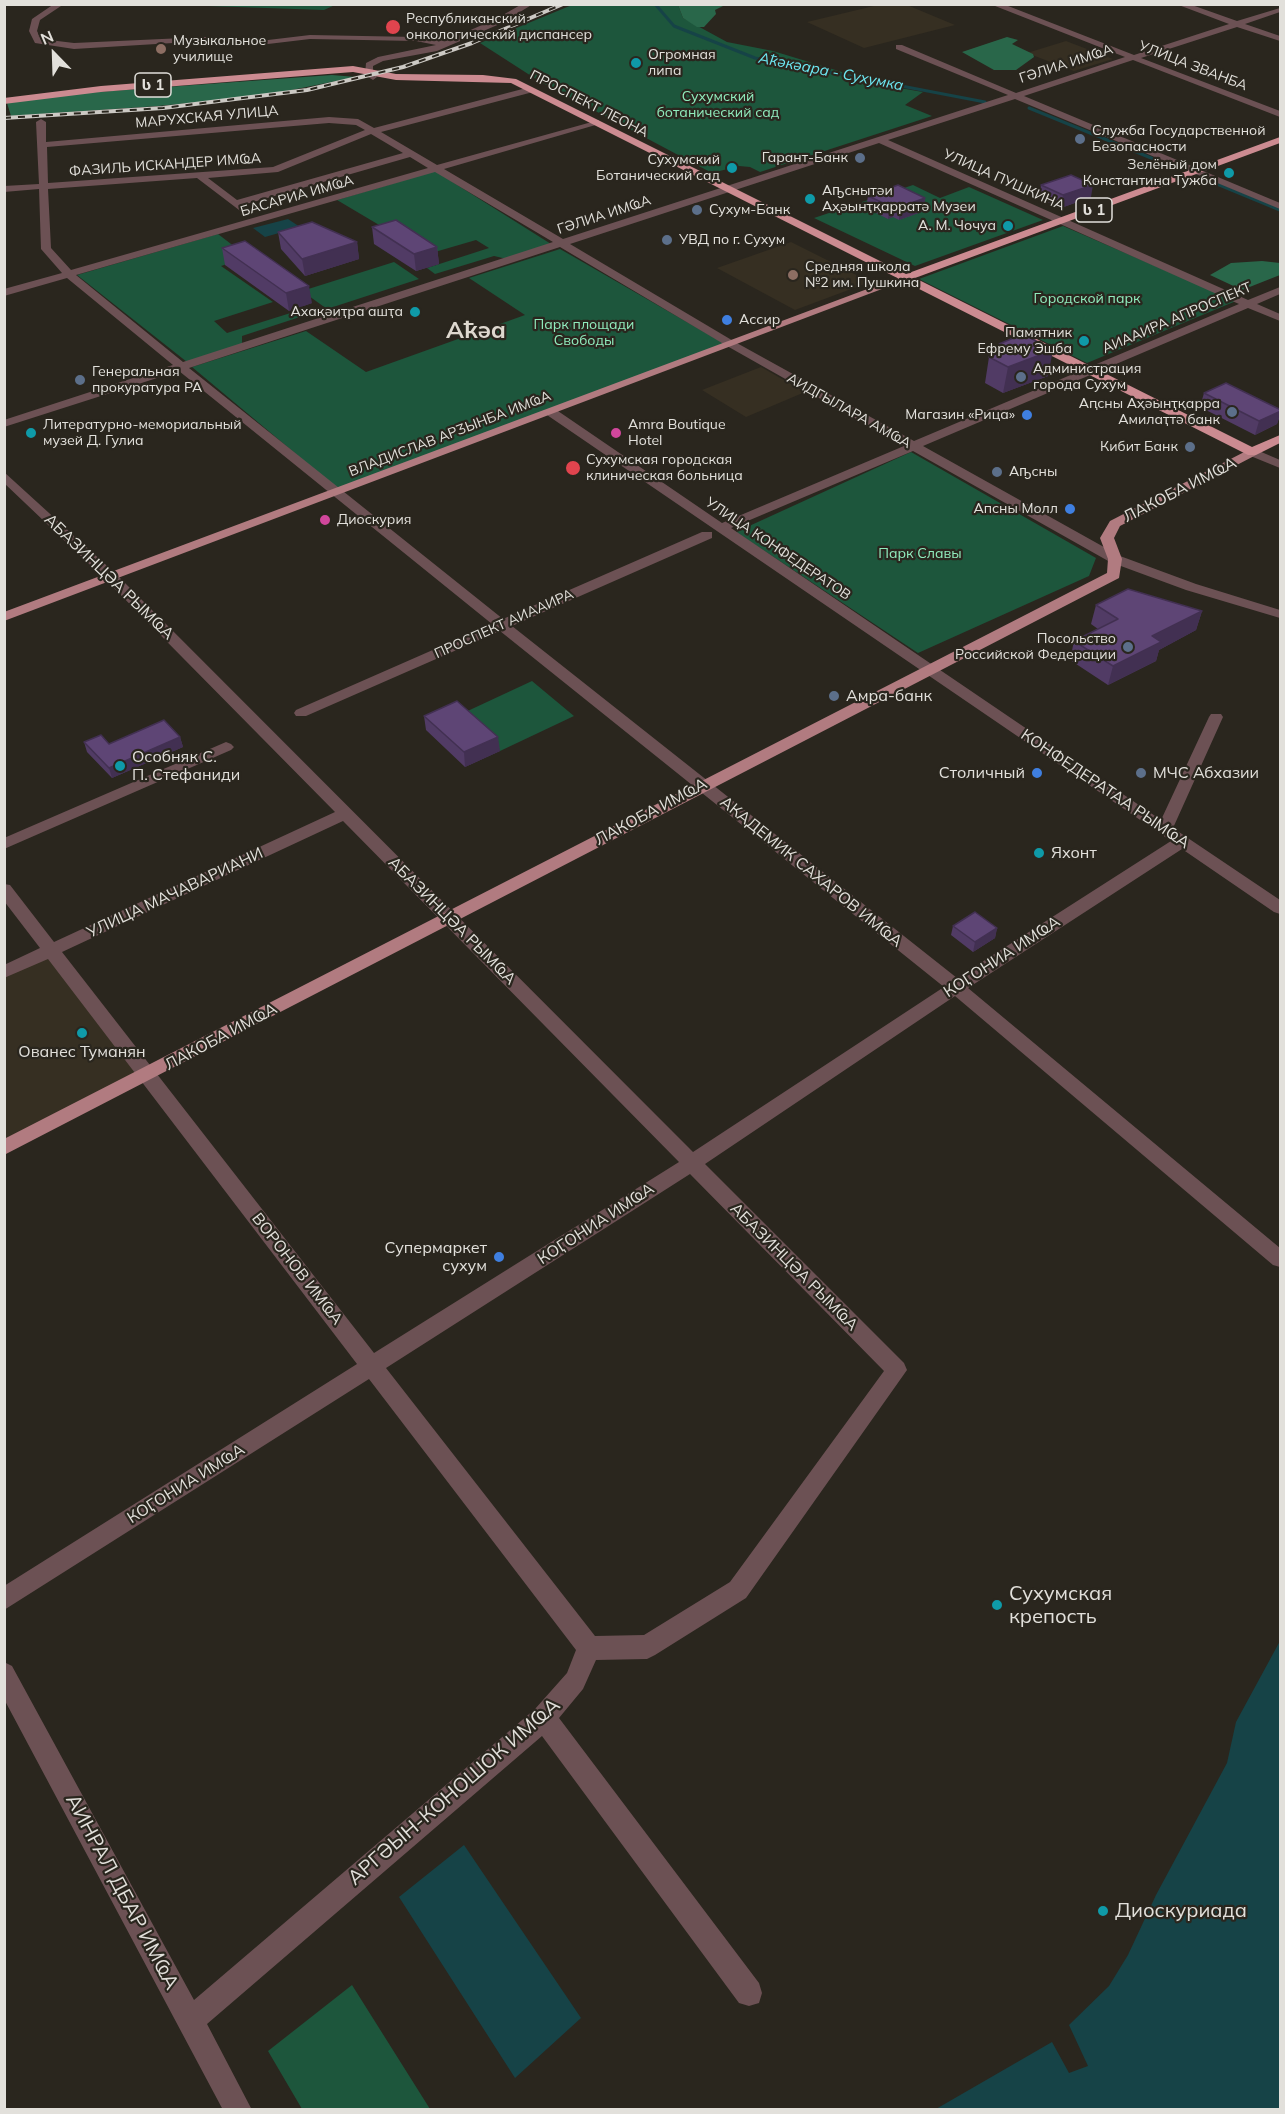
<!DOCTYPE html>
<html>
<head>
<meta charset="utf-8">
<style>
	body { margin:0 }
	#map { position:relative; width:1285px; height:2114px; overflow:hidden; background:#2a261e; font-family:Mulish,sans-serif }
	canvas { display:block }
	.frame { position:absolute; inset:0; border:6px solid #e2e0db; pointer-events:none }
	.north { position:absolute; left:24px; top:24px; width:60px; height:60px; -webkit-text-stroke:4px #2a261e; paint-order:stroke; rotate:337deg; font-size:16px; font-weight:700; line-height:24px; text-align:center; color:#e2e0db }
	.north::after { content:''; display:block; margin:auto; width:21px; height:27px; background:#e2e0db; clip-path:polygon(50% 0,100% 100%,50% 72%,0 100%) }
</style>
</head>
<body>
<div id="map">
<canvas width="1285" height="2114"></canvas>
<div class="frame"></div>
<div class="north">N</div>
</div>
<script>
const ctx = document.querySelector('canvas').getContext('2d');
ctx.lineJoin = 'round';
function paint(path, color) {
  ctx.fillStyle = color;
  ctx.fill(path, 'evenodd');
}
function toPath(rows) {
  const path = new Path2D();
  for (const r of rows) {
    path.moveTo(r[0], r[1]);
    for (let i = 2; i < r.length; i += 2) path.lineTo(r[i], r[i + 1]);
  }
  return path;
}
function strokePath(path, color, width, dash) {
  ctx.strokeStyle = color;
  ctx.lineWidth = width;
  ctx.lineCap = dash ? 'butt' : 'round';
  ctx.setLineDash(dash || []);
  ctx.stroke(path);
}
function label(font, color, halo, rows, align = 'center') {
  ctx.font = font + ' Mulish,"Noto Sans Georgian",sans-serif';
  ctx.lineWidth = 4.5;
  ctx.setLineDash([]);
  ctx.textBaseline = 'middle';
  ctx.strokeStyle = halo;
  ctx.fillStyle = color;
  for (const [text, x, y, turn = 0] of rows) {
    ctx.save();
    ctx.translate(x, y);
    ctx.rotate((+turn || 0) * Math.PI / 180);
    ctx.textAlign = isNaN(turn) ? turn : align;
    if (halo) ctx.strokeText(text, 0, 0);
    ctx.fillText(text, 0, 0);
    ctx.restore();
  }
}
paint(toPath([
	[907,5,955,25,864,48,807,22,878,5],
	[1066,41,1113,59,1074,71,1027,53],
	[791,242,821,257,870,282,795,310,717,268],
	[761,367,805,392,746,417,702,390],
	[52,950,148,1075,5,1148,4,972]
]), '#362f22');
paint(toPath([
	[179,5,335,5,324,10],
	[572,5,678,5,683,18,727,42,773,51,888,86,923,92,905,105,932,116,760,172,750,167,739,166,712,173,539,81,480,43],
	[435,171,551,244,507,259,494,256,435,274,427,268,489,248,476,240,428,254,337,200],
	[913,185,940,198,969,187,1043,220,915,266,814,218],
	[1063,226,1236,301,1087,363,919,279],
	[218,234,248,257,221,266,273,302,214,321,227,333,300,310,306,315,242,336,242,345,187,362,77,275],
	[560,249,725,344,339,490,192,367,306,331,366,372,525,315,469,278],
	[394,262,419,279,327,309,302,291],
	[911,452,1096,558,1089,576,918,653,736,532],
	[532,681,574,716,500,751,459,715],
	[352,1985,430,2109,302,2109,268,2051]
]), '#1d563c');
paint(toPath([
	[678,5,678,4,725,5,715,10,716,14,704,27,697,27,683,18],
	[1007,37,1018,40,1012,44,1033,54,1034,57,1016,70,994,70,962,52],
	[332,75,356,77,262,96,158,106,11,116,7,103,71,94],
	[1262,261,1280,263,1280,275,1242,290,1210,275,1231,263]
]), '#29674a');
paint(toPath([
	[288,219,300,227,265,237,253,228],
	[1280,1641,1280,2109,936,2109,1052,2042,1069,2073,1088,2066,1069,2025,1109,1986,1128,1955,1156,1895,1227,1763,1236,1722],
	[464,1845,581,2018,515,2078,399,1897]
]), '#164347');
strokePath(toPath([
	[655,4,674,26,755,58,985,102],
	[1029,108,1178,169],
	[1200,177,1280,210]
]), '#164347', 3);
paint(toPath([
	[54,4,64,4,40,20,37,31,41,39,74,43,206,37,268,40,310,35,416,37,445,41,496,19,522,4,533,4,502,23,437,51,383,61,373,66,373,74,377,77,373,80,365,75,366,63,378,57,436,45,416,41,310,39,268,44,206,41,74,49,35,43,29,31,32,19,54,4],
	[990,4,1003,4,1134,55,1229,24,1176,4,1189,4,1237,21,1280,8,1280,12,1245,24,1280,36,1280,41,1237,27,1141,58,1280,111,1280,117,1133,60,1024,96,1280,203,1280,209,1015,99,888,140,1248,300,1280,287,1280,294,1257,304,1280,314,1280,321,1248,308,923,446,1120,556,1196,584,1280,610,1280,618,1186,590,1110,562,913,451,731,528,1161,820,1209,717,1211,714,1221,714,1223,717,1173,828,1280,900,1280,914,1274,912,1182,849,968,988,1280,1248,1280,1267,1273,1265,955,996,705,1164,904,1363,907,1370,746,1598,655,1655,647,1659,596,1660,583,1689,559,1718,759,1983,762,1993,759,2003,749,2006,739,2003,542,1736,207,2024,252,2110,223,2110,4,1699,4,1662,12,1666,194,2000,535,1709,567,1673,576,1650,369,1379,4,1610,4,1586,357,1364,48,959,4,978,4,965,40,948,4,901,4,884,10,885,54,942,335,812,106,580,4,483,4,472,116,574,693,1152,944,987,500,631,306,716,296,716,294,713,296,710,492,624,179,371,4,427,4,420,173,365,67,278,4,296,4,289,62,273,41,249,39,189,4,192,4,186,39,184,36,122,41,119,46,122,46,142,329,117,358,119,374,128,530,87,533,88,533,92,381,132,437,165,599,120,599,124,444,169,563,239,1008,95,896,49,896,45,902,45,1016,93,1125,57,990,4],
	[329,123,356,125,365,130,273,167,48,183,47,147,329,123],
	[371,134,403,153,237,200,208,178,278,172,371,134],
	[879,143,1239,304,914,441,735,342,570,244,879,143],
	[410,157,428,168,71,270,51,248,48,189,197,178,243,213,248,210,243,205,410,157],
	[435,172,553,242,183,362,76,275,435,172],
	[560,247,727,346,904,446,722,523,555,409,547,409,547,415,1171,841,957,978,512,626,712,538,712,532,702,532,503,619,189,368,560,247],
	[343,821,679,1162,374,1353,62,952,343,821],
	[690,1174,884,1371,730,1582,644,1635,595,1636,386,1368,690,1174],
	[1252,448,1280,460,1280,468,1248,455,1248,449,1252,448],
	[226,742,231,744,234,747,231,750,4,849,4,838,226,742]
]), '#6c5154');
paint(toPath([
	[902,276,911,278,4,621,4,612,902,276],
	[1252,448,1256,449,1256,455,1120,526,1114,538,1122,559,1119,578,4,1155,4,1139,1107,573,1108,559,1100,538,1110,521,1252,448]
]), '#b17b80');
paint(toPath([
	[353,66,396,74,483,75,516,79,906,274,1280,137,1280,143,915,278,1252,447,1280,435,1280,443,1256,455,1248,455,511,83,396,80,353,72,101,92,4,104,4,98,101,86,353,66]
]), '#cc8b91');
const rail = toPath([
	[4,118,163,108,307,90,403,67,472,43,563,4]
]);
strokePath(rail, '#ccc9c4', 4);
strokePath(rail, '#2a261e', 2, [7]);
paint(toPath([
	[1041,185,1091,197,1061,208,1039,198],
	[868,196,925,198,924,211,899,220,893,217,888,219,866,208],
	[372,227,437,247,439,264,416,271,374,244],
	[278,232,357,242,359,259,305,276,281,249],
	[222,248,312,303,289,311,225,265],
	[1023,334,1048,376,1003,393,985,383,989,357,998,353,999,344],
	[1204,393,1281,410,1281,413,1277,424,1255,435,1200,407],
	[1096,605,1202,611,1196,630,1159,650,1156,661,1108,685,1070,660,1074,641,1098,629,1091,624],
	[424,716,500,751,465,767,426,730],
	[180,737,183,747,112,778,87,752,84,742,109,744],
	[953,926,997,928,995,938,973,952,951,935]
]), '#513b65');
paint(toPath([
	[1093,185,1091,197,1061,208,1063,195],
	[925,198,924,211,899,220,900,207],
	[895,204,893,217,888,219,890,206],
	[357,242,359,259,305,276,302,259],
	[437,247,439,264,416,271,414,254],
	[309,286,312,303,289,311,286,293],
	[1053,350,1048,376,1003,393,1008,367],
	[1281,411,1277,424,1255,435,1259,421],
	[1202,611,1196,630,1159,650,1156,661,1108,685,1113,666,1152,636],
	[180,737,183,747,112,778,109,768],
	[498,737,500,751,465,767,464,752],
	[997,928,995,938,973,952,975,942]
]), '#423052');
const building = toPath([
	[1071,175,1093,185,1063,195,1041,185,1071,175],
	[898,185,925,198,900,207,895,204,890,206,868,196,898,185],
	[396,220,437,247,414,254,372,227,396,220],
	[312,222,357,242,302,259,278,232,312,222],
	[245,241,309,286,286,293,222,248,245,241],
	[1023,334,1053,350,1008,367,989,357,1008,349,999,344,1023,334],
	[1226,383,1281,410,1281,411,1259,421,1204,393,1226,383],
	[1128,589,1202,611,1152,636,1161,642,1113,666,1074,641,1118,619,1096,605,1128,589],
	[457,701,498,737,464,752,424,716,457,701],
	[164,720,180,737,109,768,84,742,101,735,109,744,164,720],
	[975,912,997,928,975,942,953,926,975,912]
]);
paint(building, '#5e4575');
strokePath(building, '#423052', 1.5);
for (const [x, y, r, color] of [
	[393,27,8,"#e0444e"],
	[161,49,6,"#8d6e63"],
	[636,63,6,"#0f9aa8"],
	[1080,139,6,"#5c6f8a"],
	[860,158,6,"#5c6f8a"],
	[732,168,6,"#0f9aa8"],
	[1229,173,6,"#0f9aa8"],
	[810,199,6,"#0f9aa8"],
	[697,210,6,"#5c6f8a"],
	[1008,226,6,"#0f9aa8"],
	[667,240,6,"#5c6f8a"],
	[793,275,6,"#8d6e63"],
	[415,312,6,"#0f9aa8"],
	[727,320,6,"#3f7fe0"],
	[1084,341,6,"#0f9aa8"],
	[1021,377,6,"#5c6f8a"],
	[80,380,6,"#5c6f8a"],
	[1232,412,6,"#5c6f8a"],
	[1027,415,6,"#3f7fe0"],
	[31,433,6,"#0f9aa8"],
	[616,433,6,"#d1479c"],
	[1190,447,6,"#5c6f8a"],
	[573,468,8,"#e0444e"],
	[997,472,6,"#5c6f8a"],
	[1070,509,6,"#3f7fe0"],
	[325,520,6,"#d1479c"],
	[1128,647,6,"#5c6f8a"],
	[834,696,6,"#5c6f8a"],
	[120,766,6,"#0f9aa8"],
	[1037,773,6,"#3f7fe0"],
	[1141,773,6,"#5c6f8a"],
	[1039,853,6,"#0f9aa8"],
	[82,1033,6,"#0f9aa8"],
	[499,1257,6,"#3f7fe0"],
	[997,1605,6,"#0f9aa8"],
	[1103,1911,6,"#0f9aa8"]
]) {
  const dot = new Path2D();
  dot.arc(x, y, r, 0, 2 * Math.PI);
  ctx.fillStyle = color;
  ctx.fill(dot);
  strokePath(dot, '#2a261e', 2);
}
label('14px', '#e2e0db', '#2a261e', [
	["Республиканский",406,19],
	["онкологический диспансер",406,35],
	["Музыкальное",173,41],
	["училище",173,57],
	["Огромная",648,55],
	["липа",648,71],
	["Служба Государственной",1092,131],
	["Безопасности",1092,147],
	["Гарант-Банк",848,158,"right"],
	["Сухумский",720,160,"right"],
	["Ботанический сад",720,176,"right"],
	["Зелёный дом",1217,165,"right"],
	["Константина Тужба",1217,181,"right"],
	["Аҧснытәи",822,191],
	["Аҳәынҭқарратә Музеи",822,207],
	["Сухум-Банк",709,210],
	["А. М. Чочуа",996,226,"right"],
	["УВД по г. Сухум",679,240],
	["Средняя школа",805,267],
	["№2 им. Пушкина",805,283],
	["Ахақәиҭра ашҭа",403,312,"right"],
	["Ассир",739,320],
	["Памятник",1072,333,"right"],
	["Ефрему Эшба",1072,349,"right"],
	["Администрация",1033,369],
	["города Сухум",1033,385],
	["Генеральная",92,372],
	["прокуратура РА",92,388],
	["Аԥсны Аҳәынҭқарра",1220,404,"right"],
	["Амилаҭтә банк",1220,420,"right"],
	["Магазин «Рица»",1015,415,"right"],
	["Литературно-мемориальный",43,425],
	["музей Д. Гулиа",43,441],
	["Amra Boutique",628,425],
	["Hotel",628,441],
	["Кибит Банк",1178,447,"right"],
	["Сухумская городская",586,460],
	["клиническая больница",586,476],
	["Аҧсны",1009,472],
	["Апсны Молл",1058,509,"right"],
	["Диоскурия",337,520],
	["Посольство",1116,639,"right"],
	["Российской Федерации",1116,655,"right"]
], 'left');
label('14px', '#e2e0db', '#2a261e', [
	["ГӘЛИА ИМҨА",1066,64,-18],
	["УЛИЦА ЗВАНБА",1193,66,21],
	["ПРОСПЕКТ ЛЕОНА",589,104,27],
	["МАРУХСКАЯ УЛИЦА",207,117,-5],
	["ФАЗИЛЬ ИСКАНДЕР ИМҨА",165,165,-4],
	["УЛИЦА ПУШКИНА",1004,180,24],
	["БАСАРИА ИМҨА",297,196,-16],
	["ГӘЛИА ИМҨА",604,215,-18],
	["АИААИРА АПРОСПЕКТ",1177,318,-23],
	["АИДГЫЛАРА АМҨА",849,411,29],
	["ВЛАДИСЛАВ АРӠЫНБА ИМҨА",450,434,-21],
	["УЛИЦА КОНФЕДЕРАТОВ",778,549,34],
	["ПРОСПЕКТ АИААИРА",504,624,-24]
]);
label('14px', '#90ecbd', '#2a261e', [
	["Сухумский",718,97],
	["ботанический сад",718,113],
	["Городской парк",1087,299],
	["Парк площади",584,325],
	["Свободы",584,341],
	["Парк Славы",920,554]
]);
label('italic 15px', '#6de8f3', '#2a261e', [
	["Аҟәкәара - Сухумка",831,72,11]
]);
for (const [x, y, w] of [
	[153,85,36],
	[1094,210,36]
]) {
  const box = new Path2D();
  box.roundRect(x - w / 2, y - 12, w, 24, 4.5);
  ctx.fillStyle = '#2a261e';
  ctx.fill(box);
  strokePath(box, '#e2e0db', 1.5);
}
label('bold 15px', '#e2e0db', null, [
	["ს 1",153,85],
	["ს 1",1094,210]
]);
label('16px', '#e2e0db', '#2a261e', [
	["ЛАКОБА ИМҨА",1180,490,-27],
	["АБАЗИНЦӘА РЫМҨА",109,577,44],
	["КОНФЕДЕРАТАА РЫМҨА",1105,789,34],
	["ЛАКОБА ИМҨА",651,812,-28],
	["АКАДЕМИК САХАРОВ ИМҨА",811,872,39],
	["УЛИЦА МАЧАВАРИАНИ",175,893,-25],
	["АБАЗИНЦӘА РЫМҨА",452,921,45],
	["КОӶОНИА ИМҨА",1002,957,-33],
	["ЛАКОБА ИМҨА",221,1037,-28],
	["КОӶОНИА ИМҨА",596,1224,-33],
	["АБАЗИНЦӘА РЫМҨА",794,1267,45],
	["ВОРОНОВ ИМҨА",297,1269,52],
	["КОӶОНИА ИМҨА",186,1484,-32]
]);
label('16px', '#e2e0db', '#2a261e', [
	["Амра-банк",846,696],
	["Особняк С.",132,757],
	["П. Стефаниди",132,775],
	["Столичный",1025,773,"right"],
	["МЧС Абхазии",1153,773],
	["Яхонт",1051,853],
	["Ованес Туманян",82,1052,"center"],
	["Супермаркет",487,1248,"right"],
	["сухум",487,1266,"right"]
], 'left');
label('20px', '#e2e0db', '#2a261e', [
	["Сухумская",1009,1594],
	["крепость",1009,1617],
	["Диоскуриада",1115,1911]
], 'left');
label('20px', '#e2e0db', '#2a261e', [
	["АРГӘЫН-КОНОШОК ИМҨА",454,1792,-41],
	["АИНРАЛ ДБАР ИМҨА",122,1892,62]
]);
label('bold 24px', '#ded8cf', '#2a261e', [
	["Аҟəа",476,331]
]);
</script>
</body>
</html>
